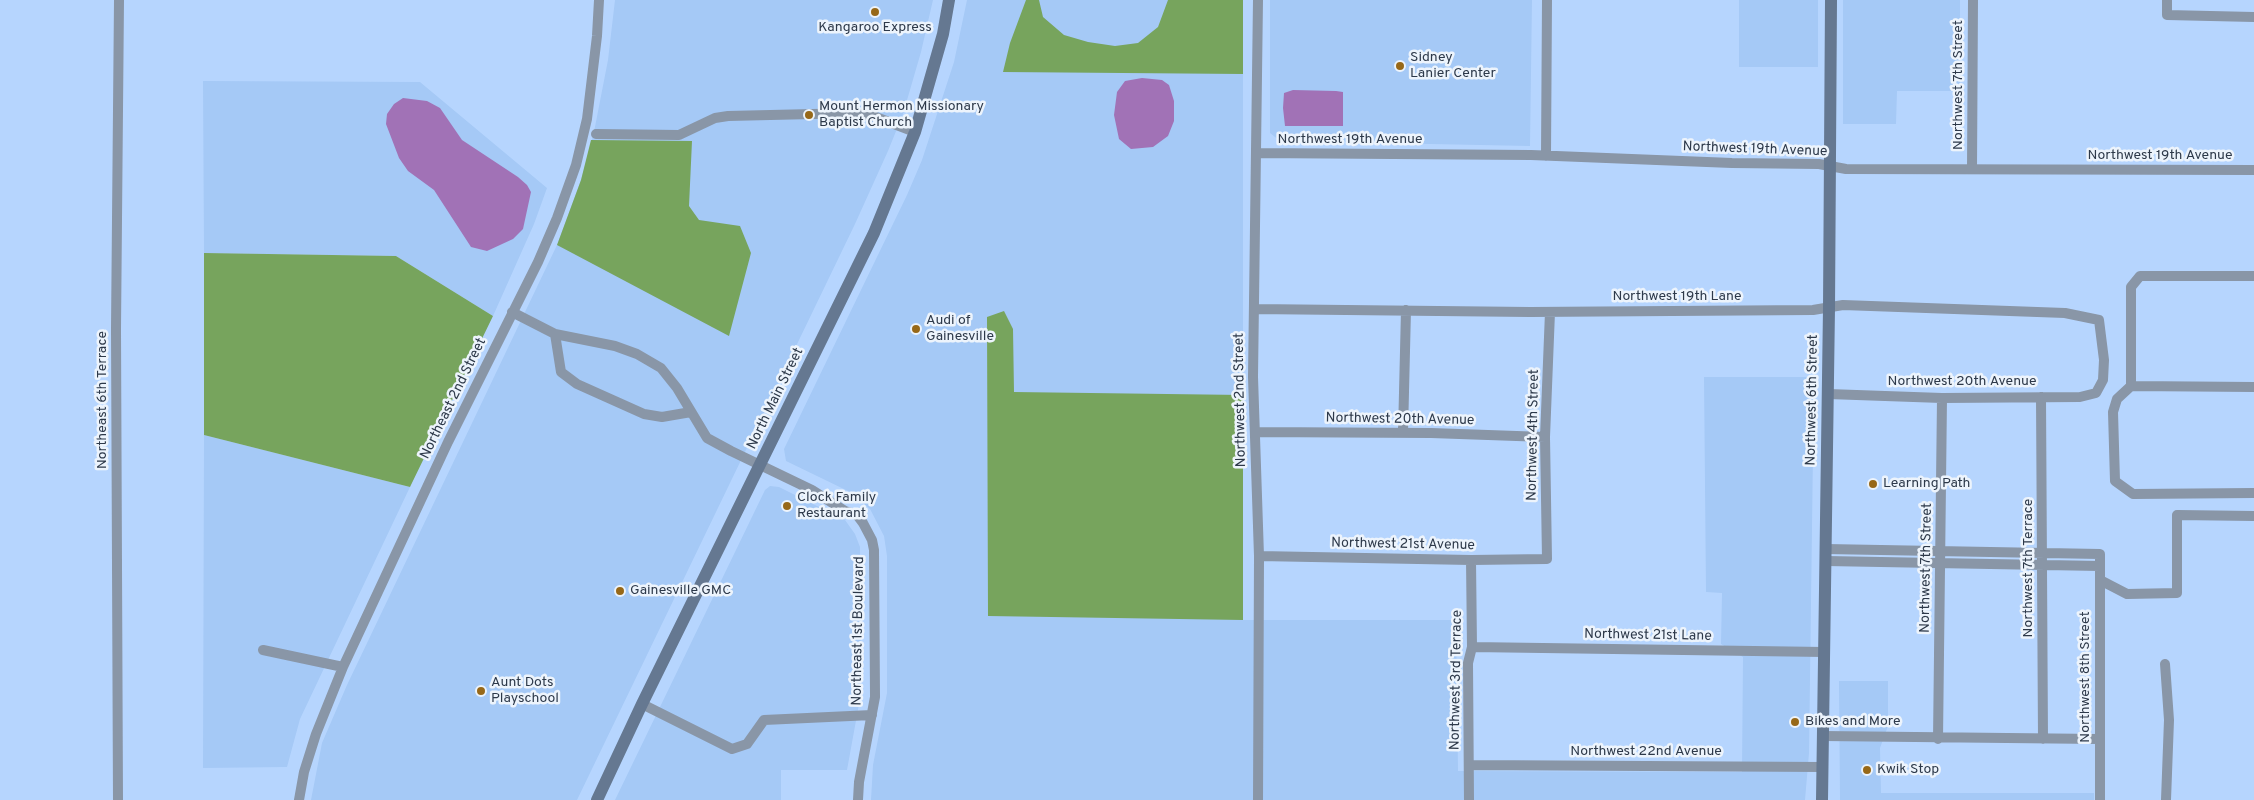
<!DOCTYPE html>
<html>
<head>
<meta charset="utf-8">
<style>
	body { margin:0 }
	canvas { display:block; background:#b6d5fe }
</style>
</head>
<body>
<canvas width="2254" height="800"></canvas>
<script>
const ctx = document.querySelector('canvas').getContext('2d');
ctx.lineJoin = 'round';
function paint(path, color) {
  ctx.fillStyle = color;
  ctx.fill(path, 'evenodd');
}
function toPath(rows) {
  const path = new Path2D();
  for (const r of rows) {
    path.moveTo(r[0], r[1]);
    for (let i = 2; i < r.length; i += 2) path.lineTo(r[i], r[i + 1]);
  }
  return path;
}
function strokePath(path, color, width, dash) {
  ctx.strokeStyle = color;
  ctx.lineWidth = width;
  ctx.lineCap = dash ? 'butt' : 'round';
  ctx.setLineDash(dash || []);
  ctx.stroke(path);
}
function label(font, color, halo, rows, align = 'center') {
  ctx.font = font + ' Overpass,sans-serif';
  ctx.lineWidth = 5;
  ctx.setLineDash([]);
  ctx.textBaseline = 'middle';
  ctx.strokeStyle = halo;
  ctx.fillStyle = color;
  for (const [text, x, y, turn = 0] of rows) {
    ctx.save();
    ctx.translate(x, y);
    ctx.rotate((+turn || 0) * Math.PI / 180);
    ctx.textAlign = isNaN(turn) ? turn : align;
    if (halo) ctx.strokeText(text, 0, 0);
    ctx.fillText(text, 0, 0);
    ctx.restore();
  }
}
paint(toPath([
	[615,0,933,0,921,52,903,114,888,151,855,224,577,800,311,800,322,743,347,685,557,245,581,180,594,132,608,60],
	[967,0,1243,0,1243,620,1456,620,1458,771,1742,772,1743,657,1721,644,1722,593,1706,592,1704,377,1814,377,1809,753,1805,800,871,800,873,765,887,693,887,556,884,536,870,509,850,492,786,461,784,449,907,195,922,160,954,62],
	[1270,0,1532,0,1530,146,1280,141,1270,133],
	[1739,0,1818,0,1818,67,1739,67],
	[1843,0,1960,0,1960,91,1897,91,1896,124,1843,124],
	[203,81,420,82,547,188,534,224,493,316,396,256,204,253],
	[204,435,410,487,300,719,287,767,203,768],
	[770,486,779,487,845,520,855,534,860,547,861,693,847,770,781,770,781,800,615,800,765,490],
	[1839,681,1888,681,1888,726,1880,748,1881,793,2094,793,2094,800,1840,800]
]), '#a5c9f6');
paint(toPath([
	[1026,0,1039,0,1043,17,1064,35,1088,42,1115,46,1138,43,1158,27,1168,0,1243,0,1243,74,1003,72,1010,43],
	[591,140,692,141,689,206,699,220,740,226,751,253,729,336,557,245,581,180],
	[204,253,396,256,493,316,410,487,204,435],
	[1004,311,1013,329,1014,392,1243,395,1243,620,988,616,987,317]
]), '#77a45d');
paint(toPath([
	[1142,78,1162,80,1169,85,1174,101,1174,121,1168,136,1153,147,1131,149,1119,139,1114,115,1117,92,1125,81],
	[1293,90,1336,91,1343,92,1343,126,1285,126,1283,108,1284,93],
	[403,98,427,101,440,108,462,140,518,177,527,185,531,192,523,229,513,239,487,251,471,247,434,190,408,171,399,158,386,124,387,114,394,104]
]), '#a172b6');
strokePath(toPath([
	[2167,0,2167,15,2254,17],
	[596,134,679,135,715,118,728,116,855,113,873,116,915,132],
	[1256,153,1531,155,1732,163,1819,164,1846,169,2254,170],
	[1546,156,1547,0],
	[1972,169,1973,0],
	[2254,276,2140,276,2131,287,2131,386,2117,399,2113,412,2115,481,2133,494,2254,493],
	[1254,309,1530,312,1813,310,1843,305,2065,313,2099,320,2104,360,2103,380,2096,393,2080,397,1942,398,1828,394],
	[512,312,555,334,615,346,637,354,661,368,677,388,707,438,731,451,812,490,845,511,857,515,863,523,872,540,874,550,875,697,859,782,858,800],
	[555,334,561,372,577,384,644,414,662,417,691,412],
	[2131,386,2254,387],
	[2041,397,2043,739],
	[1255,432,1431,433,1545,437],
	[1403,433,1406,310],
	[1826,549,2100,554,2100,800],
	[1259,556,1471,560,1547,559,1545,437,1550,312],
	[1826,561,2100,566],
	[2100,580,2127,594,2177,593,2177,515,2254,516],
	[1472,647,1824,652],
	[263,650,343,667],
	[2165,664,2169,720,2166,800],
	[642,704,732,749,747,744,764,720,872,715],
	[1823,736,2099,739],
	[1938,739,1942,398],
	[1469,765,1822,767],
	[118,800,116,329,119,0],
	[299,800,304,772,316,734,343,667,448,442,538,262,557,218,576,165,587,119,597,36,599,0],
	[1258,800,1259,556,1253,377,1258,0],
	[1469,800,1468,663,1472,647,1471,560]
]), '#8996a7', 10);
strokePath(toPath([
	[597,800,642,704,874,233,915,132,943,34,949,0],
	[1822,800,1829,308,1831,0]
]), '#657891', 12);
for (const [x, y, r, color] of [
	[875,12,5,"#976818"],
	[1400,66,5,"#976818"],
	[809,115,5,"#976818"],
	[916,329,5,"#976818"],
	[1873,484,5,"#976818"],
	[787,506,5,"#976818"],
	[620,591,5,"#976818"],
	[481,691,5,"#976818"],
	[1795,722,5,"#976818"],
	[1867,770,5,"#976818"]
]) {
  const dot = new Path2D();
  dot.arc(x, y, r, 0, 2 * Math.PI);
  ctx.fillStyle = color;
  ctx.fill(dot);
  strokePath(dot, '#edf4fc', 2);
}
label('14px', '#2d394a', '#edf4fc', [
	["Kangaroo Express",875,28,"center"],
	["Sidney",1410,58],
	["Lanier Center",1410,74],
	["Mount Hermon Missionary",819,107],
	["Baptist Church",819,123],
	["Audi of",926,321],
	["Gainesville",926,337],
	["Learning Path",1883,484],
	["Clock Family",797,498],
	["Restaurant",797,514],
	["Gainesville GMC",630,591],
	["Aunt Dots",491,683],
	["Playschool",491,699],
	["Bikes and More",1805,722],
	["Kwik Stop",1877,770]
], 'left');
label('14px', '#2d394a', '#edf4fc', [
	["Northwest 7th Street",1959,85,-90],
	["Northwest 19th Avenue",1350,140],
	["Northwest 19th Avenue",1755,150,2],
	["Northwest 19th Avenue",2160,156],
	["Northwest 19th Lane",1677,297],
	["Northwest 20th Avenue",1962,382],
	["Northeast 2nd Street",454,399,-64],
	["North Main Street",776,399,-64],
	["Northeast 6th Terrace",103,400,-90],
	["Northwest 2nd Street",1241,400,-91],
	["Northwest 6th Street",1813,400,-89],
	["Northwest 20th Avenue",1400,420,1],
	["Northwest 4th Street",1534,435,-89],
	["Northwest 21st Avenue",1403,545,1],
	["Northwest 7th Street",1927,568,-89],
	["Northwest 7th Terrace",2029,568,-90],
	["Northeast 1st Boulevard",859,631,-89],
	["Northwest 21st Lane",1648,636,1],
	["Northwest 8th Street",2086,677,-90],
	["Northwest 3rd Terrace",1457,680,-89],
	["Northwest 22nd Avenue",1646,752]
]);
</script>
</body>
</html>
